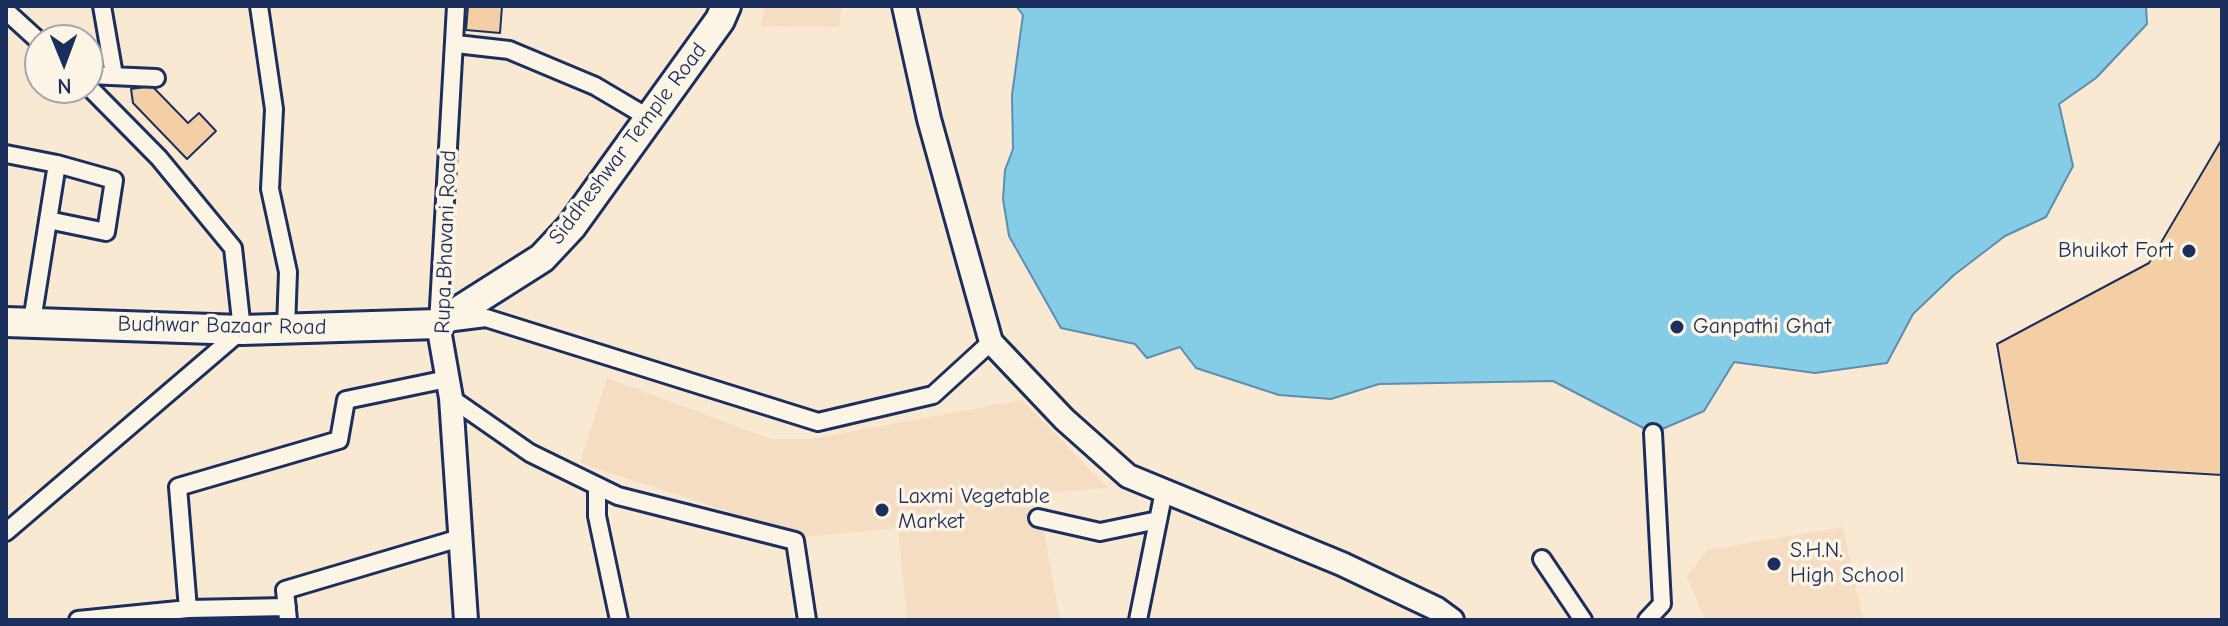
<!DOCTYPE html>
<html>
<head>
<meta charset="utf-8">
<style>
  body { margin:0 }
  #map { position:relative; width:2228px; height:626px; overflow:hidden; background:#fae9d2; font-family:"Comic Neue",sans-serif }
  canvas { display:block }
  .frame { position:absolute; inset:0; border:8px solid #1b2f5e; pointer-events:none }
  .north { position:absolute; left:24px; top:24px; width:80px; height:80px; box-sizing:border-box; background:#fcf5e5; border:2px solid #a2a6af; border-radius:50%; rotate:179deg; font-size:22px; font-weight:700; line-height:32px; text-align:center; color:#1b2f5e }
  .north::after { content:''; display:block; margin:auto; width:28px; height:36px; background:#1b2f5e; clip-path:polygon(50% 0,100% 100%,50% 72%,0 100%) }
</style>
</head>
<body>
<div id="map">
<canvas width="2228" height="626"></canvas>
<div class="frame"></div>
<div class="north">N</div>
</div>
<script>
const g = document.querySelector('canvas').getContext('2d');
g.lineJoin = 'round';
function fill(path, color) { g.fillStyle = color; g.fill(path, 'evenodd'); }
const poly = rows => new Path2D(rows.map(r => 'M' + r).join(''));
function strokePath(path, color, width, dash) { g.strokeStyle = color; g.lineWidth = width; g.lineCap = dash ? 'butt' : 'round'; g.setLineDash(dash || []); g.stroke(path); }
function label(font, color, halo, rows, align = 'center') {
  g.font = font + ' "Comic Neue",sans-serif'; g.lineWidth = 7; g.setLineDash([]); g.textBaseline = 'middle'; g.strokeStyle = halo; g.fillStyle = color; for (const [text, x, y, turn = 0] of rows) {
    g.save(); g.translate(x, y); g.rotate((+turn || 0) * Math.PI / 180); g.textAlign = isNaN(turn) ? turn : align; if (halo) g.strokeText(text, 0, 0); g.fillText(text, 0, 0); g.restore();
  }
}
fill(poly([
  [765,6,842,6,839,27,761,26],
  [607,378,771,439,811,439,1022,400,1108,488,1037,493,1060,620,907,620,898,528,805,537,580,463],
  [1843,527,1863,620,1705,620,1687,577,1707,550]
]), '#f4ddc2');
const water = poly([
  [1016,6,2146,6,2147,24,2096,78,2059,104,2073,166,2046,217,2005,236,1954,275,1913,314,1887,363,1815,373,1734,362,1704,411,1653,433,1553,381,1379,384,1331,399,1279,395,1196,368,1180,347,1147,358,1135,344,1061,328,1009,236,1003,199,1005,170,1013,149,1012,95,1023,15,1016,6]
]);
fill(water, '#85cde6');
strokePath(water, '#5b8eb0', 2);
const building = poly([
  [468,6,502,6,500,33,466,30,468,6],
  [152,86,188,123,199,113,216,131,187,159,133,103,131,89,152,86],
  [2222,139,2222,475,2018,463,1997,344,2149,263,2222,139]
]);
fill(building, '#f4cea4');
strokePath(building, '#1b2f5e', 2);
const street = poly([
  [102,6,114,75],
  [259,6,274,109,270,189,288,272,286,328],
  [456,6,438,324,486,318,818,422,933,395,991,342],
  [6,11,40,42],
  [456,44,509,50,595,86,649,118],
  [88,75,156,78],
  [6,154,57,164],
  [32,321,57,164,114,180,106,232,48,220],
  [451,398,530,453,618,496,795,541,807,620],
  [597,486,597,516,619,620],
  [1038,518,1100,532,1158,520],
  [6,532,242,330,233,248,159,158,88,86],
  [1542,559,1583,620],
  [188,609,287,607],
  [78,620,188,609,178,487,339,440,346,400,447,379],
  [288,620,285,590,460,538],
  [1138,620,1164,491],
  [1647,620,1662,604,1653,433]
]);
const secondary = poly([
  [904,6,929,119,991,342,1064,419,1128,476,1342,564,1437,609,1452,620],
  [438,324,451,398,466,620]
]);
const highway = poly([
  [6,322,242,330,438,324,542,258,571,227,720,20,726,6]
]);
strokePath(street, '#1b2f5e', 22);
strokePath(secondary, '#1b2f5e', 28);
strokePath(highway, '#1b2f5e', 34);
strokePath(street, '#fcf5e5', 16);
strokePath(secondary, '#fcf5e5', 22);
strokePath(highway, '#fcf5e5', 28);
for (const [x, y, r, color] of [
  [2189,251,8,"#1b2f5e"],
  [1677,327,8,"#1b2f5e"],
  [882,510,8,"#1b2f5e"],
  [1774,564,8,"#1b2f5e"]
]) { const dot = new Path2D(); dot.arc(x, y, r, 0, 2 * Math.PI); g.fillStyle = color; g.fill(dot); strokePath(dot, '#fcf5e5', 3); }
label('22px', '#1b2f5e', '#fcf5e5', [
  ["Siddheshwar Temple Road",628,144,-53],
  ["Rupa Bhavani Road",446,242,-88],
  ["Budhwar Bazaar Road",222,326,1]
]);
label('22px', '#1b2f5e', '#fcf5e5', [
  ["Bhuikot Fort",2173,251,"right"],
  ["Ganpathi Ghat",1693,327],
  ["Laxmi Vegetable",898,497],
  ["Market",898,522],
  ["S.H.N.",1790,551],
  ["High School",1790,576]
], 'left');
</script>
</body>
</html>
